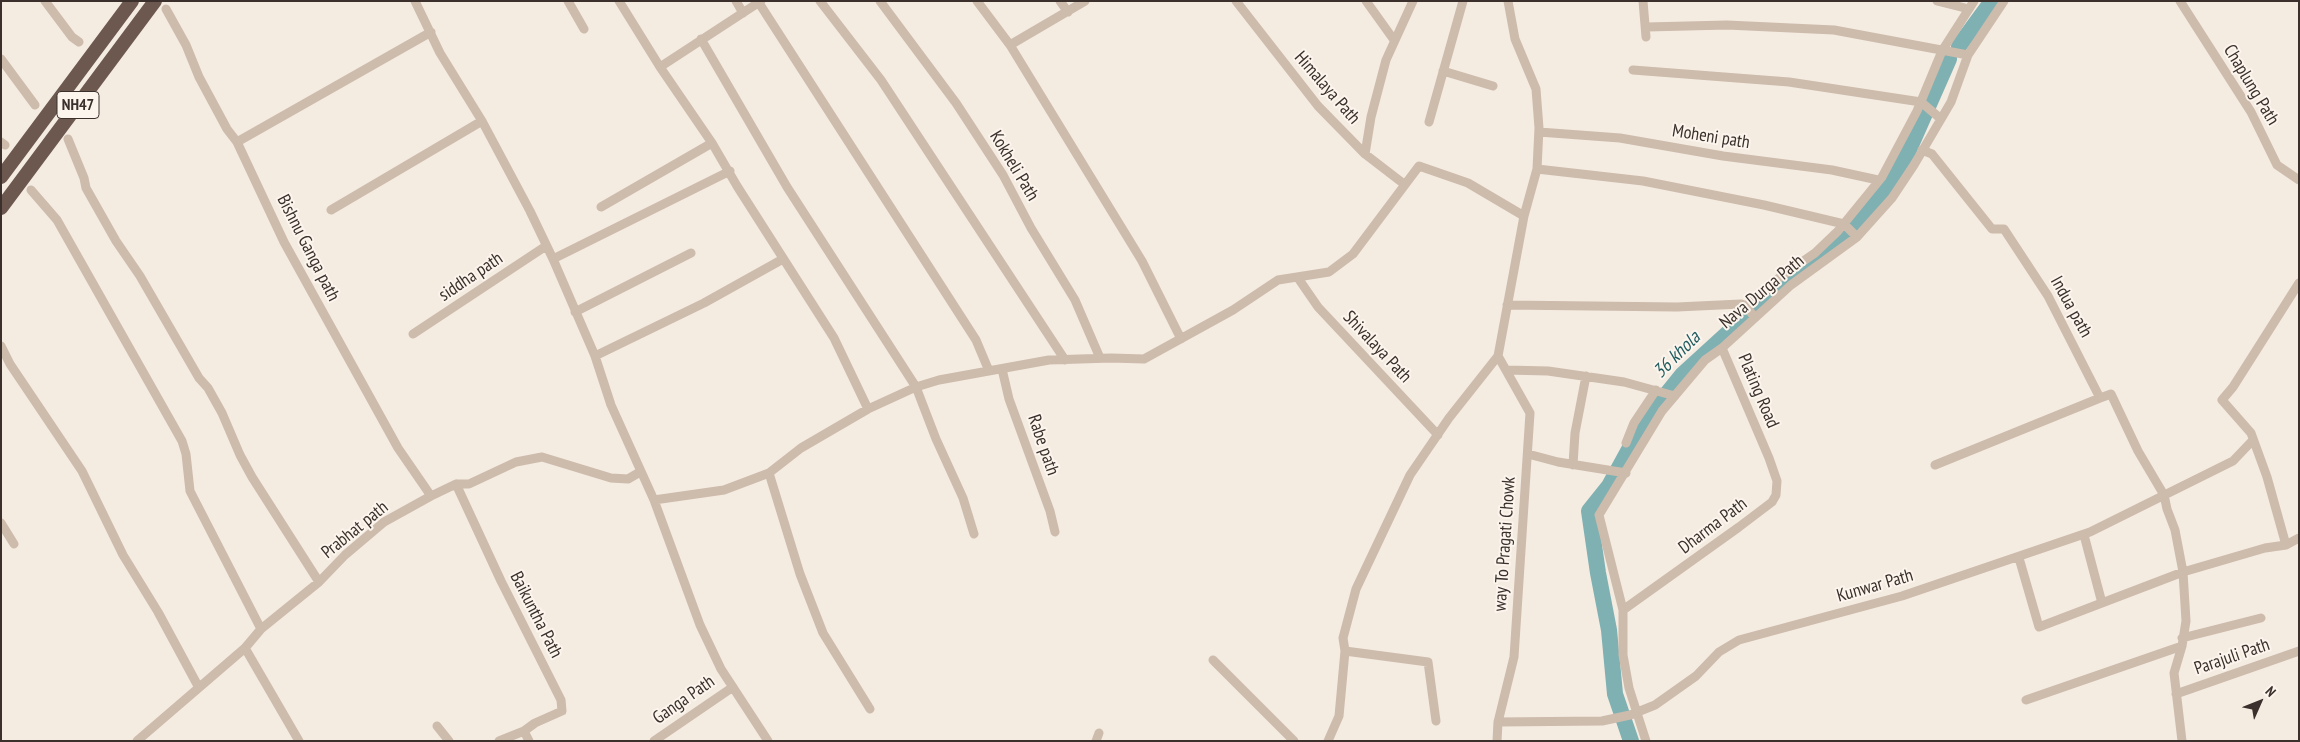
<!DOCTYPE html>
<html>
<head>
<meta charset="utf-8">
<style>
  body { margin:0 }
  #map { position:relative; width:2300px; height:742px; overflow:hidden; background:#f4ebe1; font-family:"PT Sans Narrow",sans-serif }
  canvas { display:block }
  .frame { position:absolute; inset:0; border:2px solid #3b302b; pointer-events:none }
  .north { position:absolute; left:2235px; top:677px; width:50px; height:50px; -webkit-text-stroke:4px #fbf5ee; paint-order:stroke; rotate:46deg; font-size:14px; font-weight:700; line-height:20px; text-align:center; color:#3b302b }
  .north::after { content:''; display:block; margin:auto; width:18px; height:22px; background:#3b302b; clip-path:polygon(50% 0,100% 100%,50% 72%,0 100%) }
</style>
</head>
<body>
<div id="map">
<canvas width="2300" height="742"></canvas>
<div class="frame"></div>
<div class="north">N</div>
</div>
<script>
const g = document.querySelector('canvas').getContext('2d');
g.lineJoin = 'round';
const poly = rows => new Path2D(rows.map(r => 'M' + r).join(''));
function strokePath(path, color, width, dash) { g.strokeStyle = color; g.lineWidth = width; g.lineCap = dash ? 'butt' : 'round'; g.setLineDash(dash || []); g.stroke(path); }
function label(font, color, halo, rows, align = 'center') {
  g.font = font + ' "PT Sans Narrow",sans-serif'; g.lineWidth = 4; g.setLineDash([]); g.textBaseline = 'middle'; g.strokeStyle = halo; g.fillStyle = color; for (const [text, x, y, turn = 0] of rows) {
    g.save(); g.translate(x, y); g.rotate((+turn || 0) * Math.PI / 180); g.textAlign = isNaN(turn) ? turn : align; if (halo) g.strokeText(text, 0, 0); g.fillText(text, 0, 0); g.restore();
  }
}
strokePath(poly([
  [1959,46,1992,1],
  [1631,741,1615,694,1609,630,1598,573,1589,511,1609,486,1644,422,1682,375,1786,280,1841,240,1881,194,1908,152,1949,59]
]), '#7fb0b2', 16);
strokePath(poly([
  [45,1,72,37,79,42],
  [415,1,440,53,482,121,530,211,553,259,595,356,611,405,654,500,700,625,721,669,768,741],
  [568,1,584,29],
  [619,1,660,67,712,143,737,186,834,338,868,409],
  [736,1,743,13],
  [820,1,881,80,1065,360],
  [880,1,956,103,1003,175,1031,228,1075,300,1100,358],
  [977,1,1010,45,1142,261,1181,339],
  [1060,1,1068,12],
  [1236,1,1318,106,1365,154,1404,184],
  [1366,1,1394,40],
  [1643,1,1646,37],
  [1937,1,1969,9],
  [2180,1,2251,112,2277,165,2299,180],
  [759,3,976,340,989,371],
  [166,9,186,45,199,77,227,129,237,142,284,242,398,448,431,496],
  [1647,27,1727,25,1834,30,1968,55],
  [701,39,787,187,916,387,936,439,963,498,974,534],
  [1010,45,1085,1],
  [1,59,35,105],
  [660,67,761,1],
  [1633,70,1789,82,1921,102,1941,119],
  [1443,71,1493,86],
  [1429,122,1463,1],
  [1539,132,1620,138,1723,156,1832,170,1878,180],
  [68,139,84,178,86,188,116,241,140,276,199,378,208,388,222,413,240,455,252,477,319,582],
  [1,142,5,145],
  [237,142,431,32],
  [1922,150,1932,154,1992,229,2004,229,2048,296,2100,398,2111,394,2138,451,2164,495,2167,509,2175,530,2183,572,2186,621,2182,646,2174,673,2182,741],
  [1365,154,1371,117,1386,60,1413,1],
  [1537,169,1643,181,1764,205,1844,224,1857,237],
  [31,190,57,220,182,441,186,454,190,491,261,629],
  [601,207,712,143],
  [331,210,482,121],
  [553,259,730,171],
  [1298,278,1318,307,1438,435],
  [1507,305,1677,307,1741,304,1746,306,1755,318],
  [1746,306,1779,278,1815,253,1838,231,1882,177,1917,111,1942,51,1974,1],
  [575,312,691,253],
  [413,334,546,246],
  [1,346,10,364,82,471,123,555,158,612,198,686],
  [595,356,704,303,783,259],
  [1002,369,1009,399,1050,511,1055,532],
  [1506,370,1548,371,1624,382,1675,396],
  [1626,443,1634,423,1656,390],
  [1528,454,1558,462,1626,473],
  [1573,465,1575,433,1586,376],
  [1935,465,2100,398],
  [769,473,800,574,823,633,870,709],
  [456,484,501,581,561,700,562,711,535,723,524,731,529,741],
  [654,500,724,490,769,473,801,448,868,409,916,387,939,380,1049,360,1111,358,1144,359,1233,310,1278,280,1329,272,1353,254,1419,166,1468,183,1524,216],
  [1,523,14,544],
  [2084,535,2102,603],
  [2286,545,2267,477,2251,433,2222,400,2233,387,2299,283],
  [2019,558,2039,627,2183,572,2265,548,2286,545,2299,538],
  [1623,610,1739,527,1772,502,1776,495,1777,481,1769,458,1722,348],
  [2182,638,2261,618],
  [245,648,299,741],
  [1345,651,1428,662,1436,721],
  [1213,660,1294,741],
  [2176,694,2299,651],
  [2026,700,2182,646],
  [1498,722,1602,721,1630,715,1655,705,1696,676,1719,652,1739,640,1902,596,2090,532,2233,461,2253,440],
  [437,726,449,741],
  [137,741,245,648,261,629,319,582,345,555,384,522,431,496,456,484,469,484,516,462,542,457,611,478,628,479,640,472],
  [499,741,524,731],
  [654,741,733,687],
  [1096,741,1099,733],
  [1328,741,1339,716,1345,651,1343,638,1356,589,1410,475,1449,418,1498,356,1524,216,1537,169,1539,128,1536,89,1515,39,1508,1],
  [1497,741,1498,722,1514,657,1530,413,1498,356],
  [1646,741,1629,688,1623,655,1623,610,1599,515,1662,411,1705,360,1722,348,1791,285,1857,237,1892,198,1914,165,1951,102,1968,55,2004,1]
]), '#cdbbac', 9);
strokePath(poly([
  [1,177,132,1],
  [1,208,155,1]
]), '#6c584f', 14);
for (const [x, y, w] of [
  [78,105,42]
]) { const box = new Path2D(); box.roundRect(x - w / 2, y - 13.5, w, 27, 4); g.fillStyle = '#fbf5ee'; g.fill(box); strokePath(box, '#3b302b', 1); }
label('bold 16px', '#3b302b', null, [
  ["NH47",78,105]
]);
label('18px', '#3b302b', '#fbf5ee', [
  ["Chaplung Path",2251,85,59],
  ["Himalaya Path",1327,88,49],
  ["Moheni path",1711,137,9],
  ["Kokheli Path",1014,166,59],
  ["Bishnu Ganga path",308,248,63],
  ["siddha path",471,277,-34],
  ["Nava Durga Path",1762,292,-40],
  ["Indua path",2071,307,61],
  ["Shivalaya Path",1377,347,47],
  ["Plating Road",1758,391,67],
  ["Rabe path",1043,445,71],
  ["Dharma Path",1713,526,-37],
  ["Prabhat path",355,530,-39],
  ["way To Pragati Chowk",1505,544,-86],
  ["Kunwar Path",1875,586,-16],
  ["Baikuntha Path",536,615,63],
  ["Parajuli Path",2232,657,-19],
  ["Ganga Path",684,700,-35]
]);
label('italic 19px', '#1f5a5e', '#fbf5ee', [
  ["36 khola",1677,355,-45]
]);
</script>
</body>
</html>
